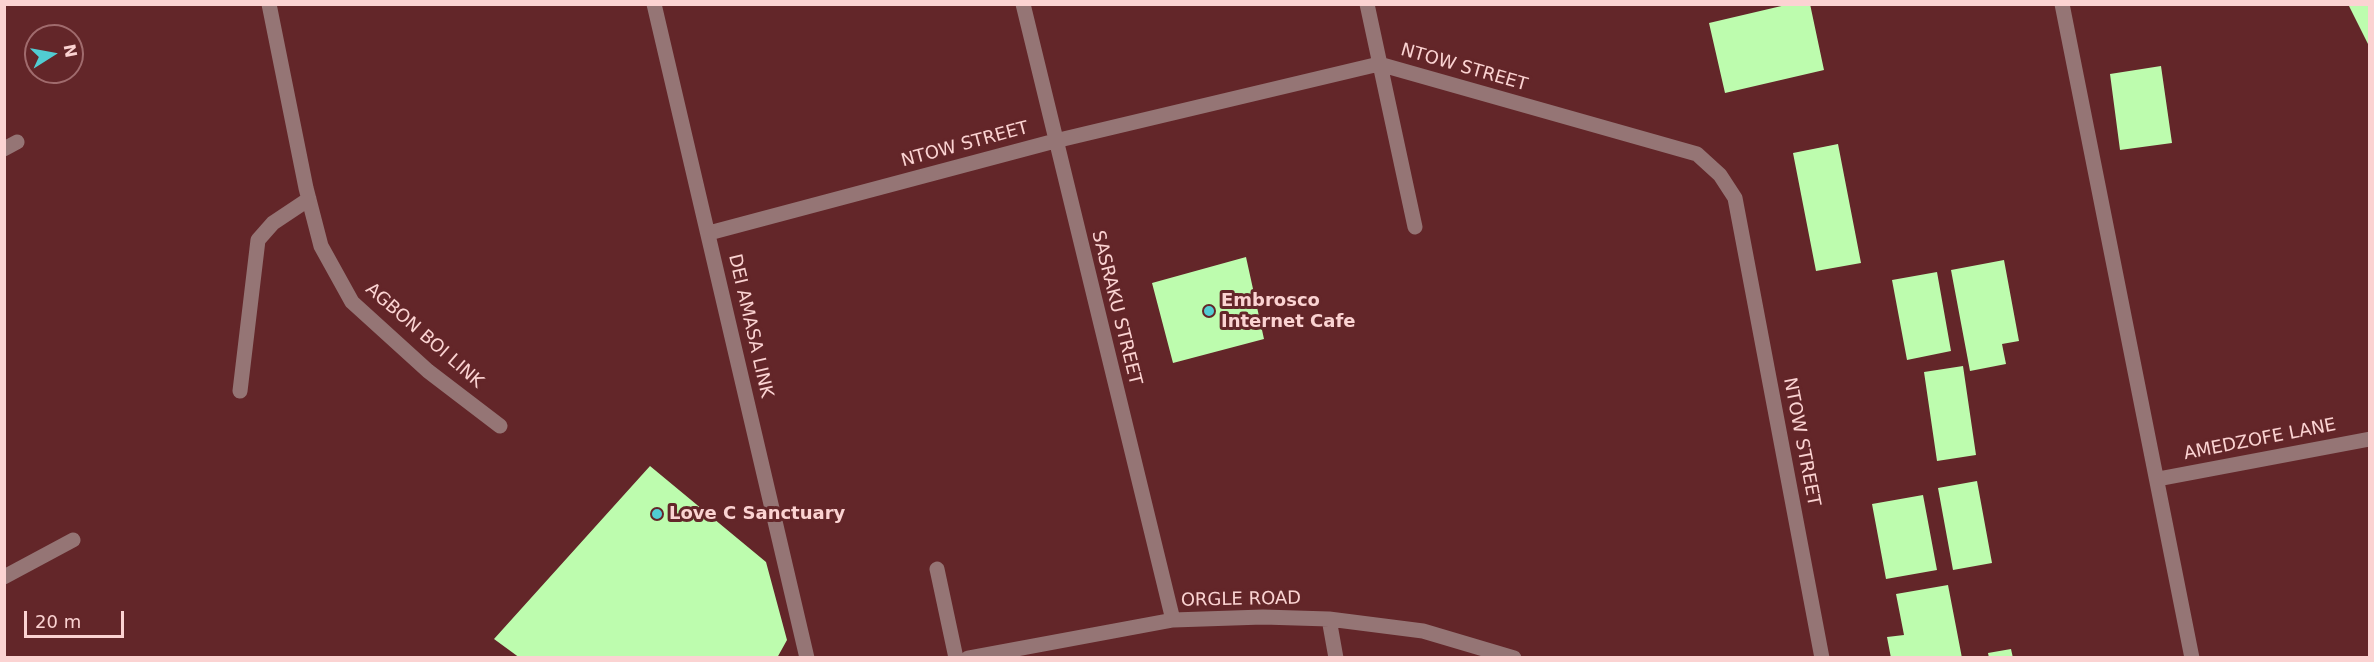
<!DOCTYPE html>
<html>
<head>
<meta charset="utf-8">
<style>
  body { margin:0 }
  #map { position:relative; width:2374px; height:662px; overflow:hidden; background:#632629; font-family:"DejaVu Sans",sans-serif }
  canvas { display:block }
  .frame { position:absolute; inset:0; border:6px solid #fbd3d2; pointer-events:none }
  .north { position:absolute; left:24px; top:24px; width:60px; height:60px; box-sizing:border-box; background:#632629; border:2px solid #a06b6d; border-radius:50%; rotate:79deg; font-size:16px; font-weight:700; line-height:24px; text-align:center; color:#fbd3d2 }
  .north::after { content:''; display:block; margin:auto; width:21px; height:27px; background:#51ccd2; clip-path:polygon(50% 0,100% 100%,50% 72%,0 100%) }
  .scale { position:absolute; left:24px; top:611px; width:100px; height:27px; box-sizing:border-box; border:3px solid #fbd3d2; border-top:0; padding-left:8px; font-size:18px; line-height:21px; white-space:nowrap; color:#fbd3d2; -webkit-text-stroke:4px #632629; paint-order:stroke }
</style>
</head>
<body>
<div id="map">
<canvas width="2374" height="662"></canvas>
<div class="frame"></div>
<div class="north">N</div>
<div class="scale">20 m</div>
</div>
<script>
const g = document.querySelector('canvas').getContext('2d');
g.lineJoin = 'round';
function fill(path, color) { g.fillStyle = color; g.fill(path, 'evenodd'); }
const poly = rows => new Path2D(rows.map(r => 'M' + r).join(''));
function strokePath(path, color, width, dash) { g.strokeStyle = color; g.lineWidth = width; g.lineCap = dash ? 'butt' : 'round'; g.setLineDash(dash || []); g.stroke(path); }
function label(font, color, halo, rows, align = 'center') {
  g.font = font + ' "DejaVu Sans",sans-serif'; g.lineWidth = 6; g.setLineDash([]); g.textBaseline = 'middle'; g.strokeStyle = halo; g.fillStyle = color; for (const [text, x, y, turn = 0] of rows) {
    g.save(); g.translate(x, y); g.rotate((+turn || 0) * Math.PI / 180); g.textAlign = isNaN(turn) ? turn : align; if (halo) g.strokeText(text, 0, 0); g.fillText(text, 0, 0); g.restore();
  }
}
fill(poly([
  [1790,4,1810,4,1824,70,1725,93,1709,23],
  [2348,4,2370,4,2370,48],
  [2161,66,2172,143,2120,150,2110,74],
  [1838,144,1861,263,1816,271,1793,153],
  [1246,257,1264,339,1173,363,1152,283],
  [2004,260,2019,341,2002,344,2006,364,1970,371,1951,270],
  [1937,272,1951,351,1907,360,1892,280],
  [1963,366,1976,455,1937,461,1924,372],
  [650,466,766,562,787,640,777,658,520,658,494,639],
  [1977,481,1992,563,1953,570,1938,488],
  [1923,495,1937,570,1886,579,1872,504],
  [1948,585,1962,658,1891,658,1887,637,1904,635,1896,594],
  [2011,649,2013,658,1989,658,1988,653]
]), '#bdfcae');
strokePath(poly([
  [269,4,306,188,321,246,352,302,428,371,500,426],
  [654,4,807,658],
  [1023,4,1173,620],
  [1367,4,1415,227],
  [2062,4,2192,658],
  [4,149,17,142],
  [709,233,1055,141,1379,64,1697,154,1720,175,1735,198,1822,658],
  [240,391,258,240,273,223,309,199],
  [2158,479,2370,439],
  [937,569,956,658],
  [4,577,73,540],
  [1329,619,1336,658],
  [968,658,1173,620,1263,617,1329,619,1423,631,1514,658]
]), '#957575', 15);
for (const [x, y, r, color] of [
  [1209,311,6,"#51ccd2"],
  [657,514,6,"#51ccd2"]
]) { const dot = new Path2D(); dot.arc(x, y, r, 0, 2 * Math.PI); g.fillStyle = color; g.fill(dot); strokePath(dot, '#632629', 2); }
label('18px', '#fbd3d2', '#632629', [
  ["NTOW STREET",1464,68,16],
  ["NTOW STREET",965,145,-15],
  ["SASRAKU STREET",1116,308,76],
  ["DEI AMASA LINK",750,326,77],
  ["AGBON BOI LINK",424,336,41],
  ["AMEDZOFE LANE",2260,440,-11],
  ["NTOW STREET",1801,442,79],
  ["ORGLE ROAD",1241,600,-1]
]);
label('bold 18px', '#fbd3d2', '#632629', [
  ["Embrosco",1221,301],
  ["Internet Cafe",1221,322],
  ["Love C Sanctuary",669,514]
], 'left');
</script>
</body>
</html>
